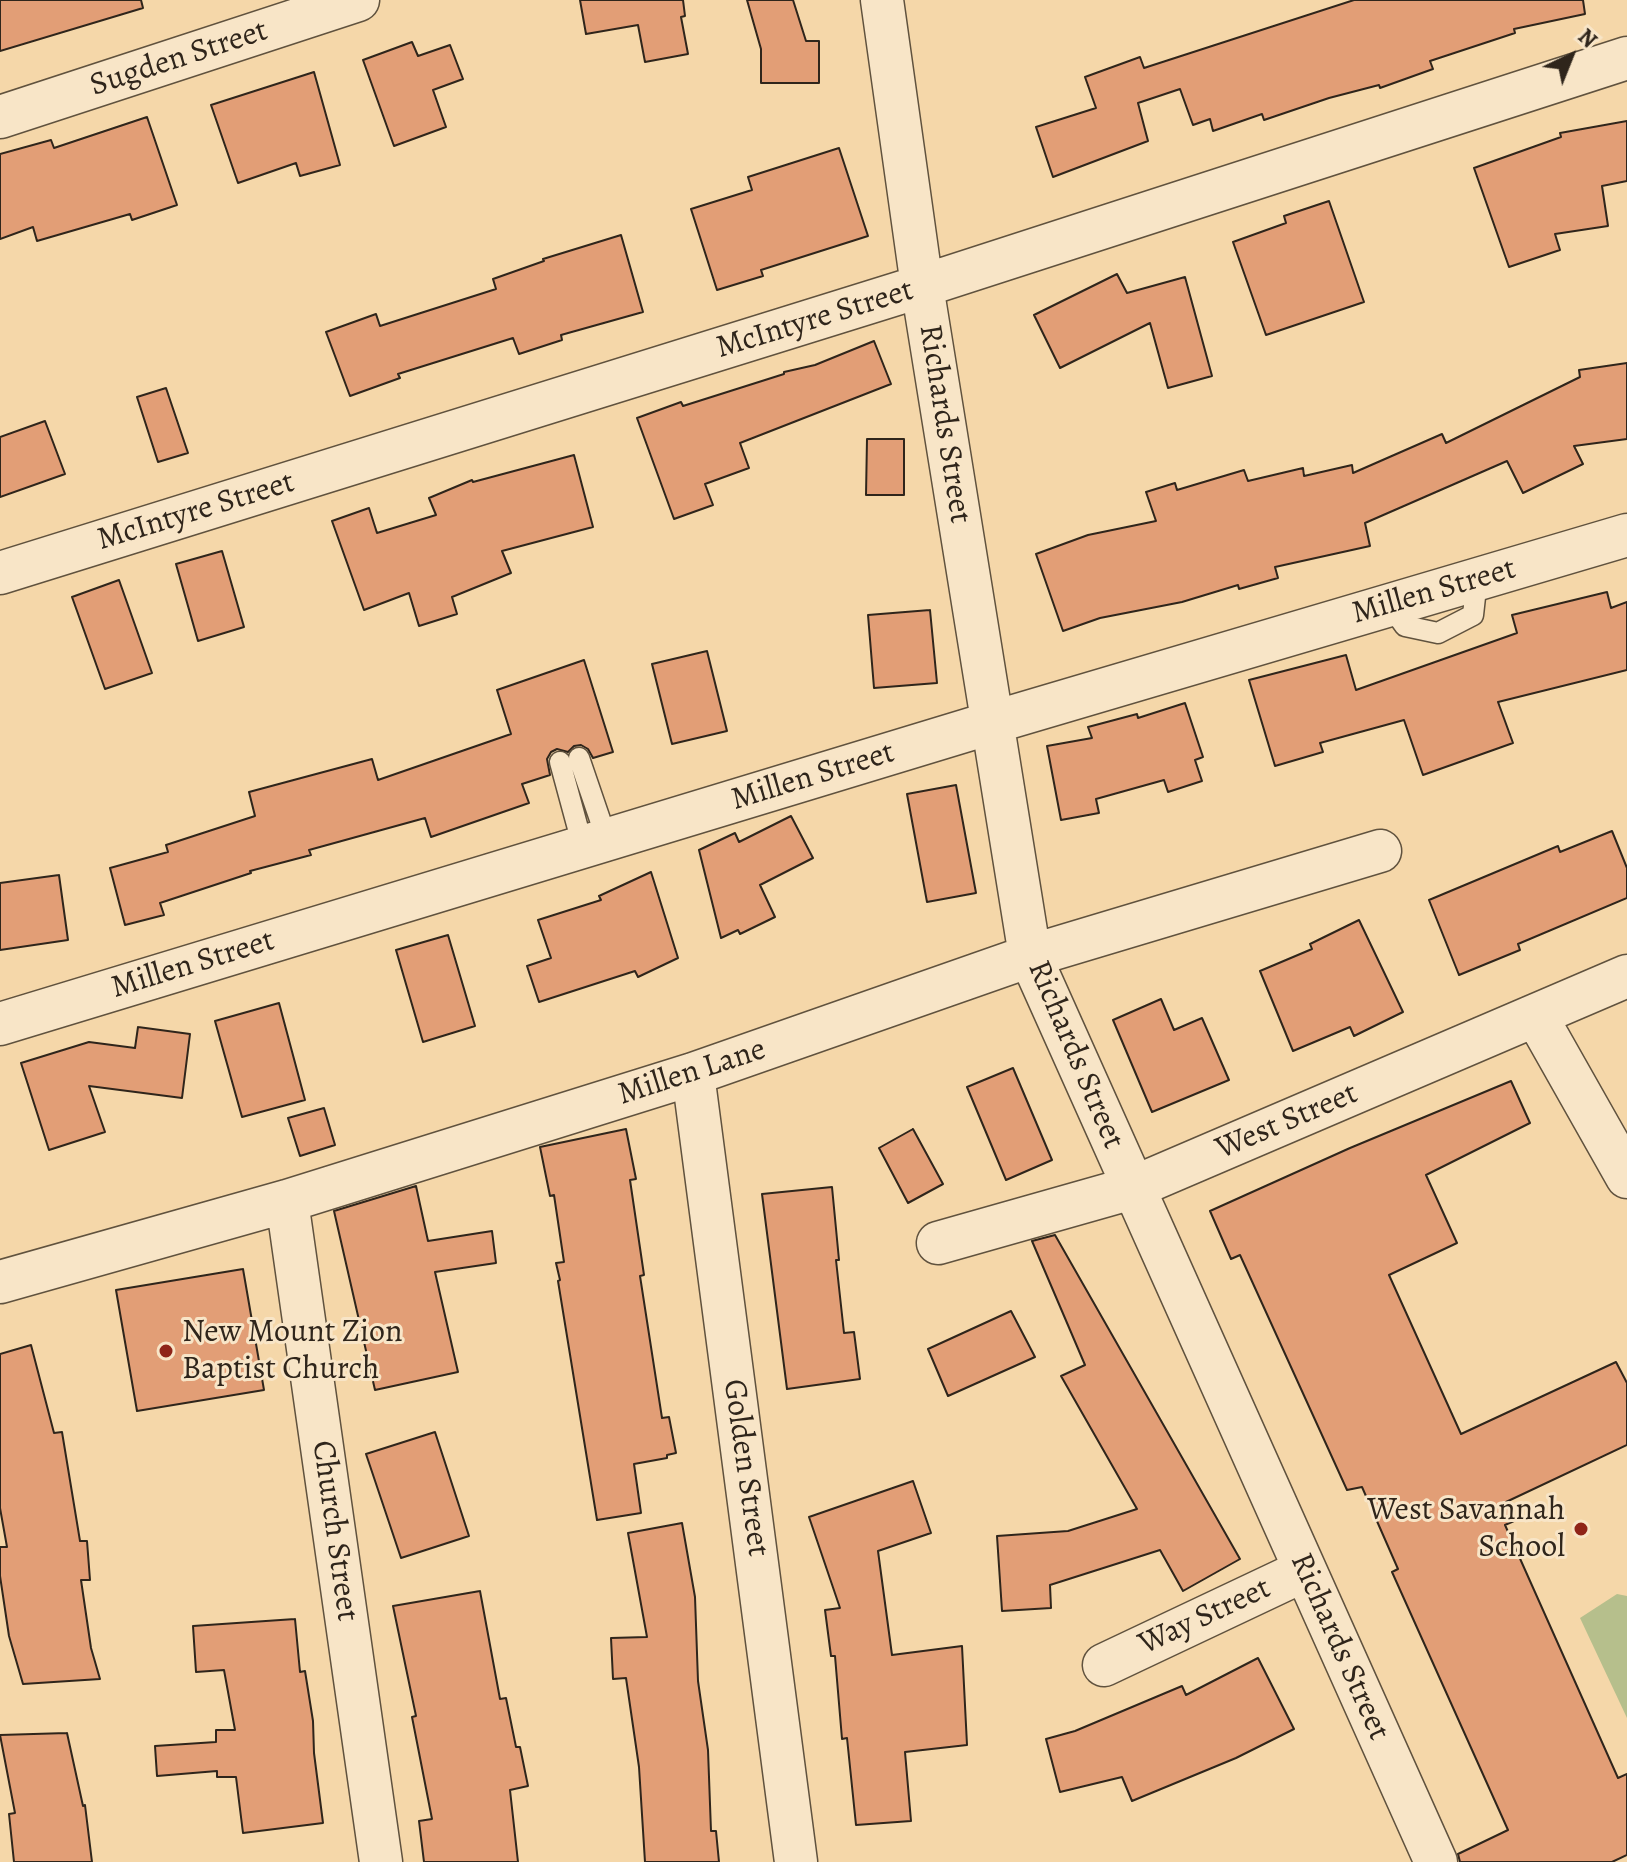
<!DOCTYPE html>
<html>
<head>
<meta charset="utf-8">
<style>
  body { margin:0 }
  #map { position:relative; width:1627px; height:1862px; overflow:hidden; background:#f5d7a9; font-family:Alegreya,serif }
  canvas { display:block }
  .north { position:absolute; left:1531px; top:16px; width:80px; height:80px; -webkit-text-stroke:6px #f8e5c7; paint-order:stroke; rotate:43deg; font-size:22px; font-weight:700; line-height:32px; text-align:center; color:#2f251b }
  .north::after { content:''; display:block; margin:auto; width:28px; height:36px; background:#2f251b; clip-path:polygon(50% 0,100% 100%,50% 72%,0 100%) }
</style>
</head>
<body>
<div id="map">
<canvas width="1627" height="1862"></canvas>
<div class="north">N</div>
</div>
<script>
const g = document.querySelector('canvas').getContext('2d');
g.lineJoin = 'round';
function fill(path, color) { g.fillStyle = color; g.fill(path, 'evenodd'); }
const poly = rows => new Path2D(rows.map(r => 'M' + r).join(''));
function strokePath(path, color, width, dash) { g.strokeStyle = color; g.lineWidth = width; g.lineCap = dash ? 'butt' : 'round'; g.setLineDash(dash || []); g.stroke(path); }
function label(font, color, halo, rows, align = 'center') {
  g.font = font + ' Alegreya,serif'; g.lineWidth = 6; g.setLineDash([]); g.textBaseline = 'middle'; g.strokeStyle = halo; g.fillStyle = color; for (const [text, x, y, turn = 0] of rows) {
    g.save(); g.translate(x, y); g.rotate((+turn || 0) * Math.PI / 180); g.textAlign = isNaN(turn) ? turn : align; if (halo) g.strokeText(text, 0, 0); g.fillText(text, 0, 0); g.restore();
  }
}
fill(poly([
  [1617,1594,1627,1596,1627,1718,1580,1618]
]), '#b6bf8c');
const building = poly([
  [0,0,141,0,143,8,0,51,0,0],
  [580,0,683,0,685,16,681,17,688,54,645,62,638,25,586,34,580,0],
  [747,0,793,0,806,41,819,41,819,83,761,83,761,49,747,0],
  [1354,0,1583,0,1585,14,1514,29,1515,33,1430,61,1433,69,1380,88,1379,85,1329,98,1264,120,1262,114,1213,131,1210,119,1193,125,1180,89,1138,103,1148,141,1053,177,1036,127,1096,108,1085,77,1140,57,1144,68,1354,0],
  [412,42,418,56,450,45,463,79,433,90,446,127,394,146,363,60,412,42],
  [314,72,340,165,300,176,296,163,238,183,211,105,314,72],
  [147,117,177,205,132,220,130,214,37,241,33,227,0,239,0,154,51,140,54,148,147,117],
  [1627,121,1627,181,1602,186,1608,226,1555,234,1560,250,1509,267,1474,168,1561,137,1560,133,1627,121],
  [839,148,868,236,761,270,763,276,717,290,691,209,752,190,748,177,839,148],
  [1329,201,1364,302,1266,335,1233,242,1286,223,1284,216,1329,201],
  [621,235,643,312,561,335,562,340,519,354,513,338,398,374,400,378,350,396,326,332,376,314,380,326,496,289,493,279,544,261,543,259,621,235],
  [1117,274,1127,293,1185,277,1212,376,1168,388,1150,323,1060,368,1034,315,1117,274],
  [874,341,891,384,740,443,749,468,705,484,713,505,674,519,637,418,681,402,683,406,784,374,784,372,815,365,874,341],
  [1627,363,1627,439,1574,446,1583,464,1523,493,1507,461,1365,523,1370,546,1275,567,1278,578,1239,589,1238,585,1182,602,1100,618,1063,631,1036,554,1088,535,1156,521,1146,492,1175,483,1177,490,1244,470,1248,481,1303,468,1304,476,1352,465,1353,473,1442,434,1446,443,1580,377,1579,370,1627,363],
  [166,388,188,453,158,462,137,397,166,388],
  [45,421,65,474,0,497,0,437,45,421],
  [867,439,904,439,904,495,866,495,867,439],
  [574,455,593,527,502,551,511,573,452,597,457,614,419,626,409,593,364,610,332,521,369,508,377,533,436,515,429,498,472,480,473,482,574,455],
  [222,551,244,627,198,641,176,564,222,551],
  [119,580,152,673,105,689,72,597,119,580],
  [1607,592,1611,608,1627,602,1627,670,1498,702,1513,743,1423,775,1404,720,1320,743,1323,752,1275,766,1249,680,1346,655,1356,690,1517,633,1512,615,1607,592],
  [930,610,937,683,874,688,868,615,930,610],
  [707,651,727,731,672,744,652,664,707,651],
  [584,660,613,752,593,758,588,749,581,745,574,746,568,752,557,749,551,752,547,759,550,775,522,784,529,803,431,837,425,818,309,850,311,855,250,871,251,873,160,903,164,915,125,925,110,868,168,852,166,845,255,816,249,792,372,759,378,780,511,734,497,690,584,660],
  [1185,703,1203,757,1195,760,1202,781,1168,792,1164,780,1096,799,1099,813,1061,820,1047,746,1092,738,1088,727,1137,714,1138,718,1185,703],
  [956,785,976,893,927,902,907,794,956,785],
  [791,816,813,858,760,885,775,917,740,934,738,930,721,938,699,850,735,833,739,842,791,816],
  [1612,831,1627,868,1627,898,1518,944,1520,950,1459,975,1429,900,1558,846,1560,852,1612,831],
  [651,872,678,958,638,977,635,971,539,1002,527,966,551,958,538,920,601,900,599,896,651,872],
  [59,875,68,940,0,950,0,883,59,875],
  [1359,920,1403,1012,1354,1036,1350,1027,1293,1051,1260,971,1312,949,1310,944,1359,920],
  [448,935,475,1026,423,1042,396,950,448,935],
  [1161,999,1174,1030,1202,1018,1229,1080,1152,1112,1113,1020,1161,999],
  [279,1003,305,1100,242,1117,215,1021,279,1003],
  [138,1027,190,1034,182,1098,89,1086,105,1132,49,1150,21,1063,89,1042,135,1048,138,1027],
  [1013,1068,1052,1160,1006,1180,967,1087,1013,1068],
  [1511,1081,1530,1123,1426,1175,1457,1243,1389,1275,1461,1434,1616,1362,1627,1383,1627,1445,1506,1502,1514,1521,1505,1525,1618,1778,1627,1774,1627,1855,1612,1862,1460,1862,1458,1854,1508,1830,1392,1572,1398,1569,1362,1487,1347,1490,1240,1255,1231,1259,1210,1211,1350,1148,1511,1081],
  [324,1108,335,1145,300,1156,288,1118,324,1108],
  [626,1129,636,1179,630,1180,644,1275,640,1276,662,1418,669,1417,676,1453,667,1455,667,1458,634,1464,641,1513,597,1520,558,1281,560,1280,556,1263,564,1262,554,1195,550,1196,540,1147,626,1129],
  [913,1129,943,1184,908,1203,879,1148,913,1129],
  [416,1186,428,1241,492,1231,496,1263,435,1272,458,1372,375,1390,334,1211,416,1186],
  [832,1187,839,1260,836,1260,844,1333,854,1332,860,1379,787,1389,762,1194,832,1187],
  [1055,1235,1240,1559,1183,1591,1160,1550,1050,1585,1051,1608,1002,1611,997,1536,1068,1531,1137,1509,1061,1376,1085,1365,1032,1241,1055,1235],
  [243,1269,264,1390,137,1411,116,1290,243,1269],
  [1011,1311,1035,1357,948,1396,928,1349,1011,1311],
  [31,1345,54,1433,62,1432,80,1541,87,1541,90,1580,81,1580,91,1648,100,1679,23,1684,9,1636,0,1576,0,1547,7,1547,0,1508,0,1354,31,1345],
  [435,1432,469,1536,401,1558,366,1454,435,1432],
  [913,1481,931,1533,878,1551,892,1655,962,1646,967,1745,905,1752,911,1821,856,1825,847,1738,842,1739,835,1656,831,1656,825,1610,840,1608,809,1517,913,1481],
  [682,1523,695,1597,698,1681,708,1750,711,1831,716,1831,719,1862,645,1862,639,1767,626,1678,613,1679,611,1638,647,1637,628,1533,682,1523],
  [480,1591,500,1699,506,1698,516,1747,520,1747,528,1786,510,1790,518,1862,424,1862,419,1821,432,1819,412,1717,416,1716,393,1606,480,1591],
  [295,1619,300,1672,305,1671,313,1721,314,1753,323,1823,243,1833,236,1777,217,1777,217,1771,157,1776,155,1746,216,1742,216,1730,235,1730,224,1670,196,1672,193,1626,295,1619],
  [1258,1658,1294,1729,1236,1758,1132,1801,1122,1777,1060,1792,1046,1739,1075,1731,1182,1686,1186,1695,1258,1658],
  [67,1733,83,1806,85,1805,92,1862,14,1862,9,1814,15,1813,0,1735,67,1733]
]);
fill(building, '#e29e76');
strokePath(building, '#2f251b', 2);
const service = poly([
  [1390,605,1405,626,1438,633,1473,615,1477,579],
  [579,758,607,840],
  [560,762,583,847]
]);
const minor = poly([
  [882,0,922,286,1030,956,1436,1862],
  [0,117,358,0],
  [0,573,922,286,1627,58],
  [1536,1016,1627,1177],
  [0,1024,994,722,1627,535],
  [693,1074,796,1862],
  [287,1201,381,1862],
  [938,1243,1132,1188,1627,976],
  [0,1282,287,1201,693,1074,1030,956,1380,851],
  [1104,1665,1305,1570]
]);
strokePath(service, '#60523e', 23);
strokePath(minor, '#60523e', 45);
strokePath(service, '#f8e5c7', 20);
strokePath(minor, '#f8e5c7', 42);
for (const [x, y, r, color] of [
  [166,1351,8,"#8f2418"],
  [1581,1529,8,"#8f2418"]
]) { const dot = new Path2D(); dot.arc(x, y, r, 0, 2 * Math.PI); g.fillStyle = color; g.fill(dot); strokePath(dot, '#f8e5c7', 3); }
label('32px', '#2f251b', '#f8e5c7', [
  ["Sugden Street",179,59,-18],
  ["McIntyre Street",815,320,-17],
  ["Richards Street",944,424,81],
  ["McIntyre Street",196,512,-17],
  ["Millen Street",1434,592,-16],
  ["Millen Street",813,777,-17],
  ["Millen Street",193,965,-17],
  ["Richards Street",1075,1055,67],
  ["Millen Lane",692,1073,-18],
  ["West Street",1287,1122,-23],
  ["Golden Street",745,1468,82],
  ["Church Street",334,1531,82],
  ["Way Street",1205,1617,-25],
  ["Richards Street",1339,1647,66]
]);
label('32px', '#2f251b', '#f8e5c7', [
  ["New Mount Zion",182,1333],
  ["Baptist Church",182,1370],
  ["West Savannah",1565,1511,"right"],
  ["School",1565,1548,"right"]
], 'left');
</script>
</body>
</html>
